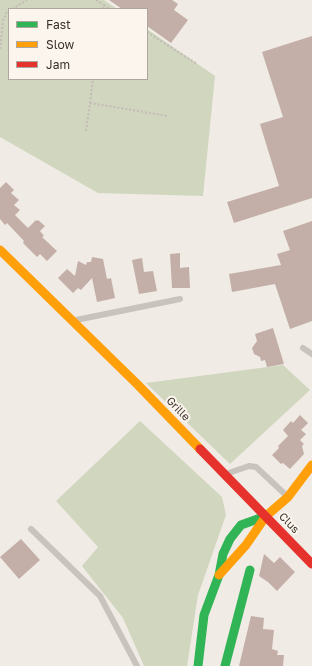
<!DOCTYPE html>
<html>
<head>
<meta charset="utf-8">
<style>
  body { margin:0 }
  #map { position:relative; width:312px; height:666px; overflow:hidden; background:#f0ebe5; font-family:"Golos Text",sans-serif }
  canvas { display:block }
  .legend { position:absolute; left:8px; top:8px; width:140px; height:72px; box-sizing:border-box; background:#fbf5ee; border:1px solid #aea6a0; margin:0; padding:5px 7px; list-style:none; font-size:12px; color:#3b302b }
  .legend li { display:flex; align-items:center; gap:8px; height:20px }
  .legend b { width:20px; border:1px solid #aea6a0 }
</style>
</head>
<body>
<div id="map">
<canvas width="312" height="666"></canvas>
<ul class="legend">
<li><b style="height:5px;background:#30b455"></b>Fast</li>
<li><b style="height:5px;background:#ff9f0a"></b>Slow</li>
<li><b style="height:5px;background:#e5322d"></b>Jam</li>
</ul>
</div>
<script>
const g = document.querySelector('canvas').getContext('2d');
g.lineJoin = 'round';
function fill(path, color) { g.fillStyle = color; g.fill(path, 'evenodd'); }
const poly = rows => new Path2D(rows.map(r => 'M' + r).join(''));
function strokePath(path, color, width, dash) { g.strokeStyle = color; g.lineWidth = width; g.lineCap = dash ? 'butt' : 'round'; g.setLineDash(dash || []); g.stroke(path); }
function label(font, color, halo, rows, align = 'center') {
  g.font = font + ' "Golos Text",sans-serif'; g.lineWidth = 4; g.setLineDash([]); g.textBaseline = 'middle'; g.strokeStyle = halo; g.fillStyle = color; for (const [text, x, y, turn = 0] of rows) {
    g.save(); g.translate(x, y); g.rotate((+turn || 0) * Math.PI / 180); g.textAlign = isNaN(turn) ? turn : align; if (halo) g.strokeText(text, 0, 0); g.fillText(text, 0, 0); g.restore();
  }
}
fill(poly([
  [0,0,104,0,117,9,9,9,9,79,147,79,147,29,215,76,203,196,98,193,0,137],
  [283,365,310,390,230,464,146,383],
  [140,421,222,497,226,515,198,595,187,666,144,666,123,618,82,566,98,547,56,501]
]), '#d1d6bf');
fill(poly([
  [109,0,172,0,178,4,174,10,188,20,171,43,147,26,147,9,122,9],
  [312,36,312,198,234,223,227,202,279,186,260,124,283,117,262,52],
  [6,182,14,190,11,193,19,200,14,205,20,210,15,215,28,228,36,220,37,221,38,220,45,226,40,231,44,236,42,237,57,251,47,261,40,254,37,257,23,243,24,241,7,223,5,225,0,219,0,188],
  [312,221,312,321,290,329,275,284,232,292,229,274,281,265,277,254,290,250,283,231],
  [180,253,180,268,189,267,190,288,172,288,170,254],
  [92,257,103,259,107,279,111,278,115,298,97,302,92,278,81,290,78,288,73,293,58,278,67,269,75,276,78,261,86,265,87,262,91,262],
  [142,258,144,272,153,271,157,291,139,294,132,260],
  [273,328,284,364,267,367,265,360,261,361,260,357,254,354,252,348,257,341,255,334],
  [300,415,308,423,301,430,306,434,300,440,304,444,302,446,304,454,290,469,283,463,281,464,272,455,279,448,278,446,288,436,283,430,291,421,293,423],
  [21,539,40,560,19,579,0,557],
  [264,554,274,563,280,557,295,572,277,591,268,582,259,576],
  [251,616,264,618,263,629,274,630,272,649,278,651,277,655,284,655,283,666,239,666]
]), '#c3afa7');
strokePath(poly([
  [96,0,104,5],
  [12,9,27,0],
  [103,9,104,5,110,9],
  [147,32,197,64],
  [0,49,3,21,6,13,9,11],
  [90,103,93,79],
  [86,131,90,103,168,116]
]), '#c2bbb6', 2, [2, 2]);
strokePath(poly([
  [76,320,180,299],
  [303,348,312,354],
  [226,474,249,466,256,467,287,496],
  [31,529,100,596,137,666]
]), '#c9c3be', 6);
strokePath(poly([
  [198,666,204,615,219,575,223,554,230,539,241,525,266,516],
  [225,666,250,570]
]), '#30b455', 9);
strokePath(poly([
  [0,250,137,384,200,449],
  [219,575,246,545,266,516,288,497,312,465]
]), '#ff9f0a', 9);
strokePath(poly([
  [200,449,312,564]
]), '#e5322d', 9);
label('11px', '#3b302b', '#fbf5ee', [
  ["Grille",178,409,46],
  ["Clus",289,523,46]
]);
</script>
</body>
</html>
